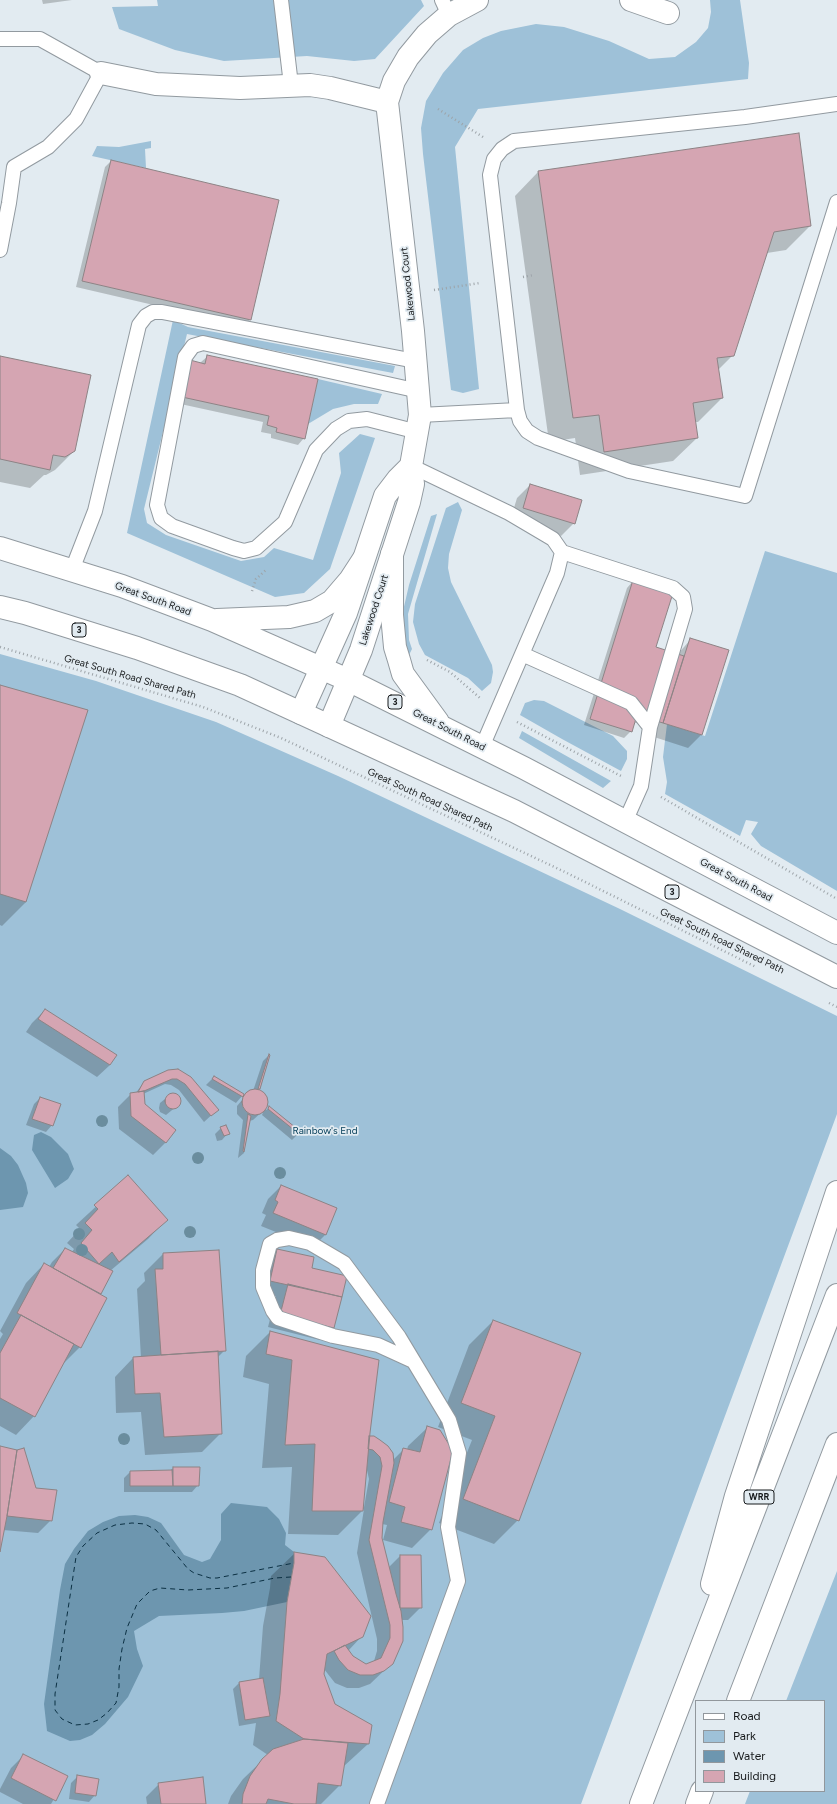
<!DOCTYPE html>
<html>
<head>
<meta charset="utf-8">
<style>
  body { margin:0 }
  #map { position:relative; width:837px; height:1804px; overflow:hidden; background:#e2ebf1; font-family:Figtree,sans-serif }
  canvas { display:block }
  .legend { position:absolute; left:695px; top:1700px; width:130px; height:92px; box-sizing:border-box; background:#e2ebf1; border:1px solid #91979c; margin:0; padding:5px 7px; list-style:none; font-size:12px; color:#171a1c }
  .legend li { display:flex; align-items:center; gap:8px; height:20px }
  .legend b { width:20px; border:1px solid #91979c }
</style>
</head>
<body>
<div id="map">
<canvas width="837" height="1804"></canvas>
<ul class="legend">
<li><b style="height:5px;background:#fff"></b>Road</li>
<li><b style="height:11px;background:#9ec1d8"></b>Park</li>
<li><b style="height:11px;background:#6d96af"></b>Water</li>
<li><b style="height:11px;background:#d5a5b2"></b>Building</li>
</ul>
</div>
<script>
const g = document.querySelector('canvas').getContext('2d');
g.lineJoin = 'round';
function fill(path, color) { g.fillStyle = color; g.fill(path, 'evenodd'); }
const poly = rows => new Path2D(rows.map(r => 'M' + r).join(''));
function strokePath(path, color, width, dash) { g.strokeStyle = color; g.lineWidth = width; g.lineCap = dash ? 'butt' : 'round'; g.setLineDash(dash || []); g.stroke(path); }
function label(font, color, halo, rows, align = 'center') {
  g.font = font + ' Figtree,sans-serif'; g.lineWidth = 3.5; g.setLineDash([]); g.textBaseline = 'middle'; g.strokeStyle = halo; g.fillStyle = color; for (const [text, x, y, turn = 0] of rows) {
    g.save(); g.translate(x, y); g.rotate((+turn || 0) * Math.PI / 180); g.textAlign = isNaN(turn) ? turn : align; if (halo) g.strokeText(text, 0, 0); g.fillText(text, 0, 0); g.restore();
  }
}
fill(poly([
  [157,0,421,0,424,6,375,59,354,61,307,56,224,61,175,50,119,29,112,7,158,6],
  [710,0,740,0,749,63,748,79,478,109,455,147,479,389,463,393,451,390,423,154,421,128,426,101,443,73,463,50,483,38,501,31,536,24,564,27,609,41,649,59,675,57,696,42,708,28,711,12],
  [151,141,151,148,145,149,146,168,92,156,97,146,119,147],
  [173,320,188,327,395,366,393,373,187,334,144,509,147,523,166,535,241,561,264,557,274,548,313,560,341,473,339,453,360,434,375,438,330,569,304,593,275,597,127,533],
  [318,379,382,394,378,404,354,404,333,409,308,424],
  [458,502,462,510,449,554,448,568,451,582,492,665,493,672,491,683,482,691,468,678,425,655,419,644,413,622,415,604,446,508],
  [437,514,408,614,409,640,412,649,409,655,402,632,403,611,409,585,431,516],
  [765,551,837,573,837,891,761,846,751,834,758,822,746,820,740,836,665,794,667,782,663,757,667,724,705,736],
  [0,654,96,681,216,722,338,776,620,909,837,1016,837,1114,581,1804,0,1804],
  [534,700,544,701,613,736,627,751,627,759,621,771,562,739,520,715,525,703],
  [522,731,611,781,603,788,519,738],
  [837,1571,837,1804,745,1804,750,1791,824,1791,824,1701,786,1701]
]), '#9ec1d8');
fill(poly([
  [41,1132,51,1137,68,1154,74,1169,68,1179,55,1188,32,1150,34,1135],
  [0,1148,11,1156,18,1165,26,1183,28,1193,23,1207,0,1210],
  [231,1503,267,1507,279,1519,286,1533,285,1545,294,1552,294,1563,287,1602,244,1611,222,1613,159,1616,134,1631,137,1649,143,1666,128,1697,105,1724,92,1735,80,1740,70,1741,47,1731,44,1704,60,1590,65,1564,74,1549,88,1531,103,1522,119,1516,135,1515,148,1517,161,1523,184,1555,202,1562,210,1559,221,1540,221,1514]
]), '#6d96af');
fill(poly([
  [42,0,72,0,43,4],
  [111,161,250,320,244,326,76,287,105,167],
  [538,172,810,226,786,250,767,253,733,355,718,370,722,398,698,422,695,422,697,438,673,461,580,475,575,438,549,442,515,196],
  [208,356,304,438,298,445,271,438,271,434,261,432,263,422,176,403,201,362],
  [0,357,74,451,55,470,46,475,44,475,30,488,0,482],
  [530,485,574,523,561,536,510,521,517,498],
  [633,581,655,648,677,655,691,639,728,650,701,735,688,748,651,736,653,728,633,722,631,731,624,738,584,725,627,588],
  [0,686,26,902,2,926,0,925],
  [45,1010,110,1065,97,1077,26,1032,32,1023],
  [269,1055,260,1089,257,1091,265,1096,266,1110,269,1108,300,1132,292,1140,262,1115,264,1110,253,1120,249,1121,244,1153,238,1158,243,1120,237,1114,237,1106,248,1093,253,1091,263,1061],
  [169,1071,217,1110,204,1122,179,1090,171,1085,165,1084,143,1094,144,1105,166,1142,153,1155,119,1129,118,1107,131,1094,135,1094,144,1082],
  [214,1077,242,1096,236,1103,206,1085],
  [171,1094,175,1094,180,1099,177,1106,166,1115,160,1112,159,1108,160,1103],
  [40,1098,52,1125,46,1132,26,1125,34,1104],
  [221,1128,228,1133,222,1140,217,1141,215,1134],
  [128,1177,166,1220,148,1239,110,1271,80,1347,62,1365,34,1416,16,1435,0,1426,0,1339,3,1334,0,1331,26,1283,44,1264,49,1267,52,1262,65,1249,72,1252,74,1249,67,1243,80,1229,76,1225],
  [281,1186,326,1234,313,1247,261,1226,266,1215,262,1213,268,1199],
  [278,1250,310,1269,333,1327,320,1340,268,1327,276,1296,258,1294,265,1263],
  [163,1254,225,1350,217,1358,221,1433,202,1452,145,1455,141,1412,116,1413,115,1377,133,1358,141,1358,137,1289,145,1281,144,1273],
  [493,1321,518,1520,494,1544,439,1523,472,1440,438,1427,469,1345],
  [270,1332,368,1439,393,1460,404,1449,407,1450,408,1446,427,1428,431,1529,412,1548,383,1540,387,1525,382,1524,381,1538,388,1568,400,1556,421,1607,408,1620,401,1620,392,1663,370,1684,359,1688,347,1688,335,1683,324,1669,323,1674,334,1705,368,1744,343,1767,340,1785,321,1804,228,1804,231,1796,243,1779,268,1755,253,1745,256,1723,239,1726,233,1689,239,1683,259,1679,263,1626,270,1588,271,1576,295,1553,362,1636,348,1651,352,1657,366,1665,374,1661,377,1651,377,1639,357,1553,364,1509,338,1535,288,1534,292,1467,262,1468,269,1384,243,1377,246,1356],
  [366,1466,369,1479,364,1507,362,1507],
  [0,1447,35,1489,51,1520,38,1533,3,1530,0,1547],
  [173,1468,198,1485,192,1492,124,1492,124,1478,130,1472,170,1471],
  [24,1755,67,1777,51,1804,23,1804,0,1792,0,1789,11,1768],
  [78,1776,95,1795,89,1802,69,1799,71,1783],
  [159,1784,205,1804,147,1804,146,1797]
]), '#0003');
strokePath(poly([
  [291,1577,275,1578,227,1588,188,1590,160,1588,150,1591,137,1604,127,1628,122,1649,119,1669,119,1687,116,1703,107,1713,98,1720,88,1724,75,1725,62,1719,55,1710,55,1694,76,1557,83,1546,97,1533,115,1525,132,1523,145,1524,156,1530,188,1569,194,1573,210,1578,217,1578,294,1563]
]), '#0b3043', 1, [5, 4]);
const building = poly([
  [799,133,811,226,774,232,734,356,717,358,723,398,693,403,698,438,604,452,599,415,573,418,538,171,799,133],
  [111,160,279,200,251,320,82,281,111,160],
  [207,355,318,379,305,439,276,432,277,428,267,425,269,416,182,397,190,360,205,364,207,355],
  [0,356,91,375,75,451,65,457,53,455,50,470,0,459,0,356],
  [530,484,582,500,575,524,523,508,530,484],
  [633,580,673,593,656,647,684,656,663,723,637,715,632,732,590,719,633,580],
  [690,638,729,650,702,735,663,723,690,638],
  [0,685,88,710,26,902,0,894,0,685],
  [45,1009,117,1055,110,1065,38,1019,45,1009],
  [269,1054,270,1055,260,1089,258,1089,269,1054],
  [178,1069,191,1077,219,1110,211,1116,185,1084,177,1079,172,1079,144,1091,138,1092,144,1081,168,1070,178,1069],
  [214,1076,244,1094,243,1097,212,1079,214,1076],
  '242 1102a13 13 0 1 1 26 0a13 13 0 1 1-26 0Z',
  [144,1091,145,1104,176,1130,166,1143,131,1116,130,1093,144,1091],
  '165 1101a8 8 0 1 1 16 0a8 8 0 1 1-16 0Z',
  [40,1097,61,1104,53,1126,32,1119,40,1097],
  [269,1106,301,1132,301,1133,299,1134,268,1109,269,1106],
  [248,1114,251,1116,244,1152,243,1151,248,1114],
  [226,1125,230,1134,224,1136,220,1127,226,1125],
  [128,1175,168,1220,119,1262,112,1252,99,1264,81,1243,92,1230,85,1223,98,1209,94,1205,128,1175],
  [281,1185,337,1208,326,1235,273,1213,278,1202,275,1200,281,1185],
  [65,1248,113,1271,101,1294,53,1268,65,1248],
  [277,1249,314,1257,312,1268,347,1276,342,1297,270,1281,277,1249],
  [219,1250,226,1351,161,1355,155,1269,163,1269,163,1253,219,1250],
  [44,1263,107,1298,81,1348,17,1313,44,1263],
  [288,1284,342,1297,334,1328,280,1315,288,1284],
  [21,1315,74,1344,35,1417,0,1398,0,1353,21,1315],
  [493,1320,581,1353,519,1521,463,1499,495,1416,461,1403,493,1320],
  [270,1331,379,1360,370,1433,363,1511,312,1511,315,1444,285,1445,292,1360,266,1354,270,1331],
  [218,1351,222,1434,164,1437,160,1393,135,1394,133,1357,218,1351],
  [427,1426,440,1430,453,1451,432,1530,401,1522,405,1507,389,1502,403,1448,420,1452,427,1426],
  [369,1436,374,1436,380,1440,388,1446,393,1453,394,1463,383,1522,382,1538,396,1594,401,1611,403,1627,403,1641,393,1664,384,1671,373,1675,360,1675,348,1670,339,1660,334,1651,345,1645,353,1656,366,1664,381,1658,390,1638,390,1625,369,1540,382,1466,380,1457,373,1450,368,1449,369,1436],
  [0,1446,17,1450,7,1516,0,1552,0,1446],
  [24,1448,36,1488,57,1490,52,1521,7,1516,17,1450,24,1448],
  [173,1467,200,1467,199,1486,173,1486,173,1467],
  [172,1470,173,1486,130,1486,130,1471,172,1470],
  [294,1552,325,1557,371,1616,363,1637,327,1654,324,1674,335,1704,372,1725,369,1744,304,1739,276,1721,280,1694,287,1602,294,1563,294,1552],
  [400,1555,421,1555,422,1608,400,1608,400,1555],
  [263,1678,270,1716,245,1720,239,1682,263,1678],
  [304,1739,348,1743,341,1786,318,1783,316,1804,294,1804,268,1799,266,1804,242,1804,243,1794,250,1776,262,1759,273,1749,304,1739],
  [23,1754,68,1776,56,1801,11,1778,23,1754],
  [77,1775,99,1779,96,1796,75,1793,77,1775],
  [203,1777,206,1804,161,1804,158,1783,203,1777]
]);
fill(building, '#d5a5b2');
strokePath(building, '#8d8385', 1);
const lane = poly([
  [281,0,291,85],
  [442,0,449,15],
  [0,39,40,39,101,73,76,119,48,147,14,167,9,203,0,250],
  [837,104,745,117,514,141,502,149,494,159,490,175,517,410,520,421,527,431,538,438,629,471,745,496,837,202],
  [420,415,517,410],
  [418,432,367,419,349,421,336,429,316,450,285,522,256,548,244,551,233,548,172,526,161,518,157,505,185,357,193,346,203,343,419,391],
  [411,466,509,513,553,539,562,552,557,573,482,747],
  [562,552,673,588,683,597,685,609,650,727],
  [72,570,95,511,139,325,146,316,153,312,162,312,415,361],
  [522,654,631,703,650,727,641,786,625,822],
  [377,1804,458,1581,448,1527,459,1453,449,1420,399,1337,344,1263,310,1243,289,1238,277,1240,270,1244,263,1270,263,1287,273,1311,278,1318,333,1336,378,1345,413,1361]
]);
const street = poly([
  [631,0,668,13],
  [101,73,156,84,240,88,310,85,330,88,387,102],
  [301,713,346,613,385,496,398,479,411,466],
  [329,726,361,650,409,502,413,484,411,466,420,415,413,331,387,102,394,81,408,57,427,34,449,15,477,0]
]);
const primary = poly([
  [0,548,122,586,212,620,348,680,524,768,837,933],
  [392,554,392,615,395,647,399,660,403,674,438,722],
  [0,607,25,613,137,648,240,685,514,811,837,977],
  [217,620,289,617,315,611,332,601,350,580,363,560]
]);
const highway = poly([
  [712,1584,736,1496,837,1192],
  [738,1701,837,1444],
  [641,1804,837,1295],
  [697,1804,702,1791]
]);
strokePath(lane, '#929aa0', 16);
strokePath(street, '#929aa0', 24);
strokePath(primary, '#929aa0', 24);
strokePath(highway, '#929aa0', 24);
strokePath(poly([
  [438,109,483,137],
  [523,277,534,275],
  [434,290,480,283],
  [252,591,256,579,267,569],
  [0,647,203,707,281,738,565,872,756,967],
  [427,660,450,672,480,698],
  [517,722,621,776],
  [661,797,837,899],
  [829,1003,837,1007]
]), '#9da4a9', 2.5, [1, 3]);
strokePath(lane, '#fff', 14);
strokePath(street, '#fff', 22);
strokePath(primary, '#fff', 22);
strokePath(highway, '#fff', 22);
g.fillStyle = '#6a8d9e';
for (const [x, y] of [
  [102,1121],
  [198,1158],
  [280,1173],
  [190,1232],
  [79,1234],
  [82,1250],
  [124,1439]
]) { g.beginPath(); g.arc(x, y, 6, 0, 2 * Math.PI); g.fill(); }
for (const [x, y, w] of [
  [79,630,14],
  [395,702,14],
  [672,892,14],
  [759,1497,30]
]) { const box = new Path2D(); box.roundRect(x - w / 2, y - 7, w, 14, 3); g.fillStyle = '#e2ebf1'; g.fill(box); strokePath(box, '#171a1c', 1); }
label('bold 9px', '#171a1c', null, [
  ["3",79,630],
  ["3",395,702],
  ["3",672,892],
  ["WRR",759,1497]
]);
label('10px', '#171a1c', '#e2ebf1', [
  ["Lakewood Court",408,284,-96],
  ["Great South Road",153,599,20],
  ["Lakewood Court",374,610,-72],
  ["Great South Road Shared Path",130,677,16],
  ["Great South Road",449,730,27],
  ["Great South Road Shared Path",430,800,25],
  ["Great South Road",736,880,28],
  ["Great South Road Shared Path",722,941,26]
]);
label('10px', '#07405b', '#e2ebf1', [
  ["Rainbow's End",325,1131]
]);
</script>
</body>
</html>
